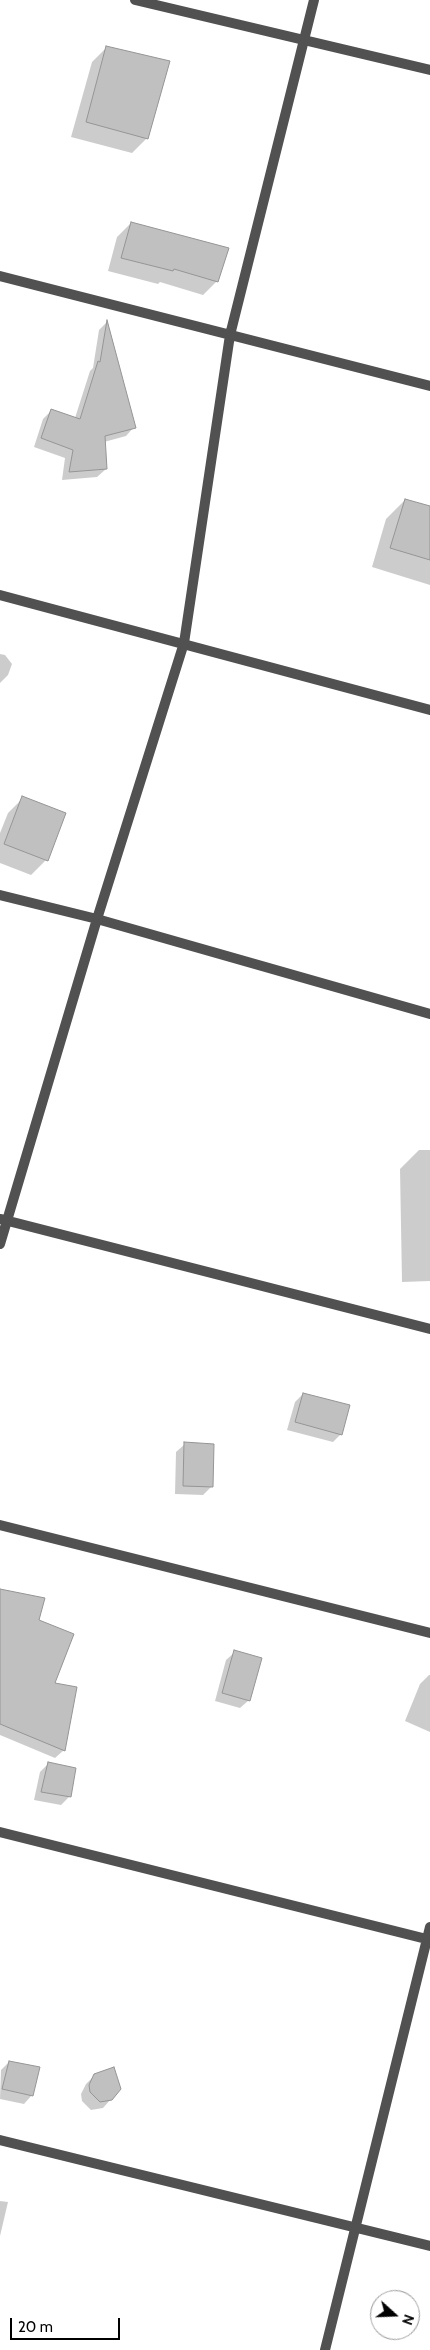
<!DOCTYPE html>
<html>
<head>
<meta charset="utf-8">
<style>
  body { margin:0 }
  #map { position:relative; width:430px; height:2350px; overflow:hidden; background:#fff; font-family:Cabin,sans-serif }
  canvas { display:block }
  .north { position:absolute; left:370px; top:2290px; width:50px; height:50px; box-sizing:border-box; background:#fff; border:1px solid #999; border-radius:50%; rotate:110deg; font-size:14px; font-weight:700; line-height:20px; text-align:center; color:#000 }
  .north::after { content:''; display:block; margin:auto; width:18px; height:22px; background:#000; clip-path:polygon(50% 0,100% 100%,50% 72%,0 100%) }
  .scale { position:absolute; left:10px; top:2318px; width:110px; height:22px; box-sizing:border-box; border:2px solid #000; border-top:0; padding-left:6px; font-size:15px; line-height:18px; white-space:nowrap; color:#000; -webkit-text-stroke:4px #fff; paint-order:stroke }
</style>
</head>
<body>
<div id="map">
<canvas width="430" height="2350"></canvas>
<div class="north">N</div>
<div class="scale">20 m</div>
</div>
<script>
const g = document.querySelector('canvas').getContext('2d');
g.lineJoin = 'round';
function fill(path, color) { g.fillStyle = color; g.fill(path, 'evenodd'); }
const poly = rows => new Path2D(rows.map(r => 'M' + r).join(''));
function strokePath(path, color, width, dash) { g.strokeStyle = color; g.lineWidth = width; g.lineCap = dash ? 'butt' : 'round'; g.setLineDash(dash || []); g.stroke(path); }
fill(poly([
  [107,47,147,138,132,153,71,137,92,62],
  [131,223,217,281,203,295,160,282,158,284,108,271,117,237],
  [107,322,134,427,126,436,104,442,106,469,97,477,62,480,65,458,34,447,43,419,51,411,75,418,90,371,93,368,99,330],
  [405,500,430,508,430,585,372,567,386,519],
  [0,654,5,655,12,664,8,675,0,683],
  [23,798,46,860,31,875,0,863,0,833,8,813],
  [419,1150,430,1150,430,1281,402,1282,400,1169],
  [303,1394,341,1434,333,1442,287,1430,295,1402],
  [185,1444,212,1486,203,1495,175,1494,176,1452],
  [0,1609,38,1621,53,1684,64,1750,55,1758,0,1735],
  [235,1652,249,1700,240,1708,215,1701,226,1660],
  [429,1675,430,1675,430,1732,405,1721,420,1684],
  [48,1764,69,1797,61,1805,34,1800,40,1772],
  [9,2062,32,2095,24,2104,0,2099,1,2070],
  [95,2075,111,2099,103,2108,91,2110,82,2101,81,2094,86,2084],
  [0,2201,8,2202,0,2236]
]), '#0003');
const building = poly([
  [106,46,170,61,148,139,86,122,106,46],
  [131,222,229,248,218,282,174,269,173,271,121,258,131,222],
  [107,320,136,428,105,436,107,469,69,472,73,450,41,438,51,409,80,419,98,361,100,362,107,320],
  [405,499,430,506,430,560,390,548,405,499],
  [22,796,66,813,48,861,4,844,22,796],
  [303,1393,350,1405,342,1435,295,1422,303,1393],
  [184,1442,214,1444,213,1487,183,1486,184,1442],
  [0,1589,45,1598,39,1620,74,1634,55,1683,77,1687,65,1751,0,1724,0,1589],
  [234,1650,262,1658,250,1701,222,1693,234,1650],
  [48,1762,76,1768,71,1797,41,1792,48,1762],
  [9,2061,40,2067,33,2096,2,2089,9,2061],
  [114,2067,121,2089,112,2100,100,2102,90,2092,89,2085,94,2074,114,2067]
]);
fill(building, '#c0c0c0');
strokePath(building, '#959595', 1);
strokePath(poly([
  [135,0,430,70],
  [0,276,430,386],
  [0,595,430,710],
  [0,895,97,919,430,1014],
  [1,1219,430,1329],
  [0,1244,97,919,184,643,230,335,314,0],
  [0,1525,430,1633],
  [0,1832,430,1940],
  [0,2140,430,2246],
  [325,2350,430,1927]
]), '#515151', 10);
</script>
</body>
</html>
